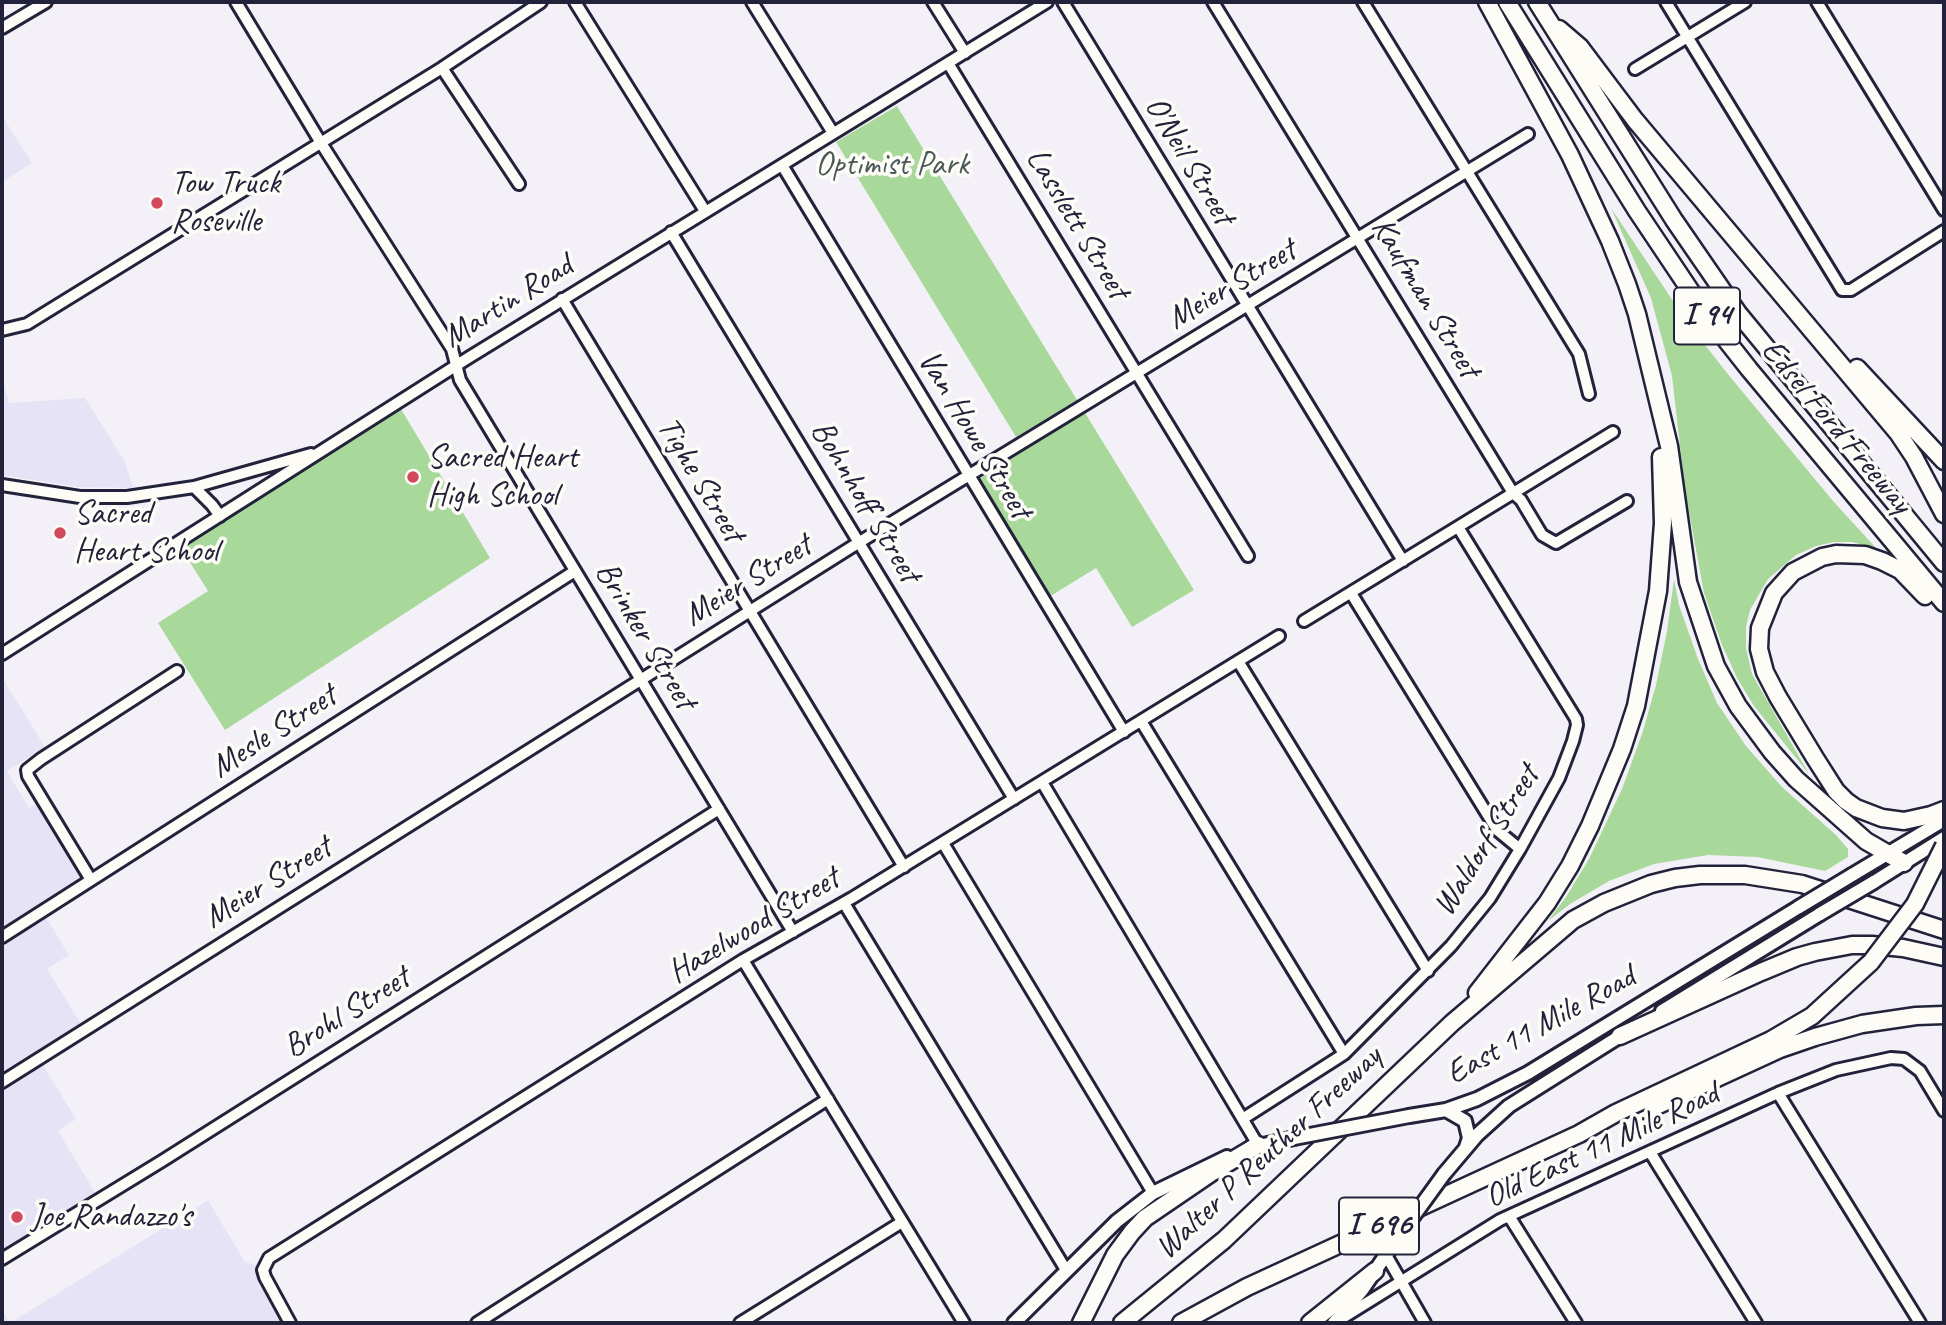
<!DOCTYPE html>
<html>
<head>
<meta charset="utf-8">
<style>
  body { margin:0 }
  #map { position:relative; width:1946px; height:1325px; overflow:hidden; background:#f3f1f7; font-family:Caveat,sans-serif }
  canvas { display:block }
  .frame { position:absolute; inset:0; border:4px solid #22223b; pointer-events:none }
</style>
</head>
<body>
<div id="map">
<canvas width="1946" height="1325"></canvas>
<div class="frame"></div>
</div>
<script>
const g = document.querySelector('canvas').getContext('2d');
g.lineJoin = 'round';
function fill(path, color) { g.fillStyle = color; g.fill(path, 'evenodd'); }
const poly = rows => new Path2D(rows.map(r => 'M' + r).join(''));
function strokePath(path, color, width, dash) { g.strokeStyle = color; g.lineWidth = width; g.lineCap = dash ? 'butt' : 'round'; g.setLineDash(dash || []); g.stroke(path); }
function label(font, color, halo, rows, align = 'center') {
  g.font = font + ' Caveat,sans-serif'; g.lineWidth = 7; g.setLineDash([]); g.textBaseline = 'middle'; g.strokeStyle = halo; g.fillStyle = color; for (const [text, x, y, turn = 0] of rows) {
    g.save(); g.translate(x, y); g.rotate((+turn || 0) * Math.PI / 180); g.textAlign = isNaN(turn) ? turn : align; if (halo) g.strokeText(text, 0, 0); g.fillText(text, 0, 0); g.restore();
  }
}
fill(poly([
  [2,116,32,163,2,182],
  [2,376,9,403,85,398,125,462,133,488,78,487,2,475],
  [2,677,45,747,7,771,29,808,36,804,82,877,39,906,69,955,47,969,81,1024,35,1052,76,1119,58,1131,96,1194,2,1254],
  [208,1200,245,1262,257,1265,262,1281,288,1323,2,1323,2,1310,10,1323]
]), '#e7e3f6');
fill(poly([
  [897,106,1077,400,1016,437,836,142],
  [1611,208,1687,322,1727,373,1833,501,1876,548,1852,542,1834,542,1816,546,1796,555,1768,579,1750,610,1746,627,1746,648,1752,674,1809,774,1754,706,1737,678,1722,645,1704,593,1685,490,1672,376,1651,298],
  [401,409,490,558,225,730,158,623,208,591,181,548],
  [1085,413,1194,590,1132,627,1096,568,1049,597,979,479],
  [1674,579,1679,605,1698,659,1717,703,1746,746,1782,787,1836,835,1848,849,1848,857,1825,871,1757,857,1708,855,1654,864,1609,881,1570,904,1548,921,1566,897,1589,859,1622,789,1643,731,1656,685,1667,631]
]), '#a8d99a');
const minor = poly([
  [236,2,321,143,452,349,460,380,793,932],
  [575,2,705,211],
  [752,2,833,133],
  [933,2,965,53],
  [1063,2,1403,561],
  [1213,2,1513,493,1521,500,1542,535,1556,543,1627,501],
  [1363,2,1579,354,1589,394],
  [1666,2,1842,290,1851,290,1944,231],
  [1817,2,1944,210],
  [2,28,46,2],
  [948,63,1248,556],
  [442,68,519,184],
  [1635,69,1745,2],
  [782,165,1124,732],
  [671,232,1014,799],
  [562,299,904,867],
  [2,330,27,324,442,68,541,2],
  [2,485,80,497,127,497,194,487,311,454],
  [194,487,212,505,220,516],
  [1351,593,1497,830,1520,849],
  [1304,621,1613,432],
  [2,654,468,358,1047,2],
  [1238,661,1428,971],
  [1141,721,1344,1054],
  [1042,782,1258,1145],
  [943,843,1153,1193],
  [91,880,28,776,27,770,41,759,177,671],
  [844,903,1066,1270],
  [2,937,575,571],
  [743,960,964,1323],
  [2,1082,858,543,1528,134],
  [1778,1093,1920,1323],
  [1244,1118,1344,1054,1451,946,1490,898,1520,849,1559,778,1573,741,1577,725,1576,719,1458,527],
  [1650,1152,1756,1323],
  [1509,1216,1576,1323],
  [1386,1255,1425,1323],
  [2,1259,162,1161,719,809],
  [1336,1322,1500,1220,1778,1093,1836,1070,1891,1058,1904,1059,1920,1071,1944,1111],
  [290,1323,265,1277,263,1270,269,1258,743,960,852,898,1279,636],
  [477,1323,828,1099],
  [740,1323,902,1222]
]);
const major = poly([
  [1852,875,1944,820],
  [1874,882,1944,838],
  [1662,1011,1820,914],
  [1446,1110,1465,1121,1469,1138,1466,1147],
  [1409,1116,1446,1110,1477,1099,1528,1073,1799,907],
  [1250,1148,1294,1138],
  [1444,1174,1477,1135,1509,1106,1625,1033],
  [1014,1323,1117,1221,1153,1193,1227,1157],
  [1334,1323,1362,1290,1394,1243]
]);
const highway = poly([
  [1487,2,1570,155,1610,241,1627,284,1637,314,1669,446,1688,582,1716,666,1738,706,1772,752,1796,779,1866,841,1904,863],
  [1507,2,1637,211,1708,317,1749,369,1944,603],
  [1537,2,1674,220,1738,313,1944,563],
  [1559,29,1580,47,1635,120,1898,433,1914,457,1944,514],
  [1857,368,1944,461],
  [1925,596,1900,570,1882,561,1865,555,1836,554,1822,557,1793,572,1774,593,1760,628,1759,649,1765,672,1778,697,1815,758,1836,791,1846,801,1856,808,1882,818,1904,821,1931,815,1944,810],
  [1477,993,1547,903,1570,866,1590,826,1622,749,1636,706,1658,591,1663,523,1661,457],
  [1620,1036,1761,972,1797,957,1815,952,1852,945,1872,945,1903,948,1944,957],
  [1654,1107,1780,1049,1815,1037,1862,1024,1916,1016,1944,1015],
  [1081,1323,1115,1255,1132,1232,1145,1218,1211,1173,1258,1145],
  [1122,1323,1224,1240,1452,1023,1573,920,1604,903,1651,884,1675,878,1700,875,1745,875,1802,884,1944,930],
  [1181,1323,1247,1287,1579,1134,1616,1113,1771,1040,1812,1016,1871,962],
  [1310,1323,1375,1271]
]);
strokePath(minor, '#22223b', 16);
strokePath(major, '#22223b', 18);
strokePath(highway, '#22223b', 21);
strokePath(minor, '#fdfcf7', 10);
strokePath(major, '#fdfcf7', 12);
strokePath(highway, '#fdfcf7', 16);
const majorBridge = poly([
  [1799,907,1852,875],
  [1820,914,1874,882],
  [1294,1138,1409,1116],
  [1394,1243,1444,1174]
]);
const highwayBridge = poly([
  [1871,962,1915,904,1944,846]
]);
strokePath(majorBridge, '#22223b', 18, []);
strokePath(highwayBridge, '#22223b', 21, []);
strokePath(majorBridge, '#fdfcf7', 12);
strokePath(highwayBridge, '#fdfcf7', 16);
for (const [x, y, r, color] of [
  [157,203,7,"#d1495b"],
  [413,477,7,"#d1495b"],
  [60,533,7,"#d1495b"],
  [17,1217,7,"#d1495b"]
]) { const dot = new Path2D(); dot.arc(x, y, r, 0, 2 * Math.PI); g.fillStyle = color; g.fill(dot); strokePath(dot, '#fdfcf7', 2.5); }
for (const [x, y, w] of [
  [1707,316,66],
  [1379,1226,80]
]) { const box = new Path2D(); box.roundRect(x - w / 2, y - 28.5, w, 57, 5); g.fillStyle = '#fdfcf7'; g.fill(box); strokePath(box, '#22223b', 2); }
label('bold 32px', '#22223b', null, [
  ["I 94",1707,316],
  ["I 696",1379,1226]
]);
label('33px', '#22223b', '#fdfcf7', [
  ["O'Neil Street",1189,161,59],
  ["Lasslett Street",1077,224,59],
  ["Meier Street",1232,285,-31],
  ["Kaufman Street",1425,298,59],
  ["Martin Road",508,302,-32],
  ["Edsel Ford Freeway",1836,427,50],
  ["Van Howe Street",974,435,59],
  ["Tighe Street",700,480,59],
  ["Bohnhoff Street",865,502,59],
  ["Meier Street",748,581,-32],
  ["Brinker Street",645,636,59],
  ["Mesle Street",274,732,-33],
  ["Waldorf Street",1487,841,-58],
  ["Meier Street",268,883,-32],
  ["Hazelwood Street",754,926,-31],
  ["Brohl Street",347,1013,-32],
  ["East 11 Mile Road",1541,1026,-29],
  ["Old East 11 Mile Road",1602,1146,-25],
  ["Walter P Reuther Freeway",1269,1153,-43]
]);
label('33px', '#4a5958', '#fdfcf7', [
  ["Optimist Park",892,165]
]);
label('33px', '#22223b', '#fdfcf7', [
  ["Tow Truck",171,184],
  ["Roseville",171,222],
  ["Sacred Heart",427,458],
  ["High School",427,496],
  ["Sacred",74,514],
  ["Heart School",74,552],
  ["Joe Randazzo's",31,1217]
], 'left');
</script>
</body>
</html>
